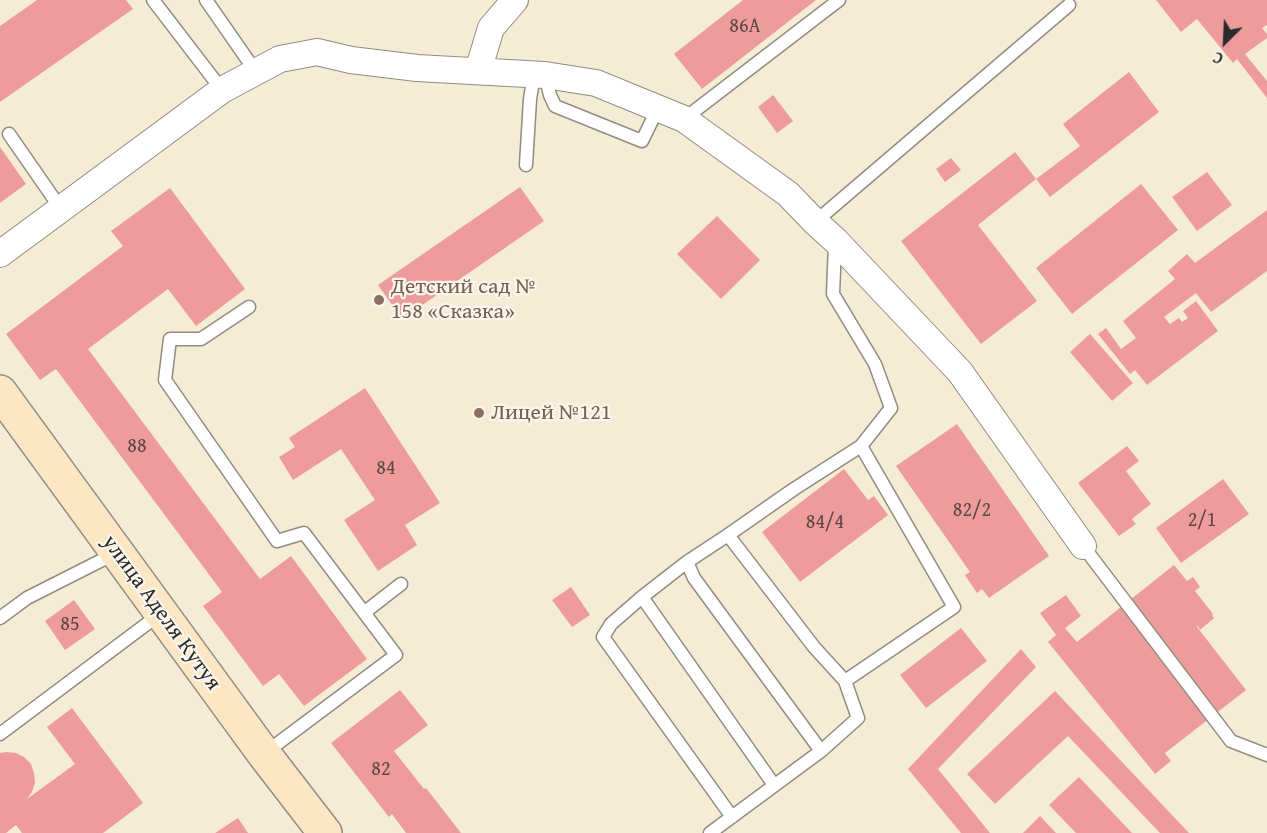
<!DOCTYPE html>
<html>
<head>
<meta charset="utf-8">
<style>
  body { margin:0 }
  #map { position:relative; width:1267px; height:833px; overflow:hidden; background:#f5ecd6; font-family:"Gentium Book Plus",serif }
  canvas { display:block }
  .north { position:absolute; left:1195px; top:12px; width:60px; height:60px; -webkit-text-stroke:4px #fbf7ec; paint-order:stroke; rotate:204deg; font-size:16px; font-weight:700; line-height:24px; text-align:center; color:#2b2b2b }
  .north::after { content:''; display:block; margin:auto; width:21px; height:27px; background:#2b2b2b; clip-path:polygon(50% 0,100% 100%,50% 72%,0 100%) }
</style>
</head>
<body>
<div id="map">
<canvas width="1267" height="833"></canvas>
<div class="north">С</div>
</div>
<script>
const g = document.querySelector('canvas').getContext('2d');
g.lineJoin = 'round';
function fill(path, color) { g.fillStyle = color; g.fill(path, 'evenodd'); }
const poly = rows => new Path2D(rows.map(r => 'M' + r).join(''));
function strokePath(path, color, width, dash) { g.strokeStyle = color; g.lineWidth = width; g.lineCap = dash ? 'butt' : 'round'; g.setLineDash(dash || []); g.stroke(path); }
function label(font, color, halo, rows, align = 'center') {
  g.font = font + ' "Gentium Book Plus",serif'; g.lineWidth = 4.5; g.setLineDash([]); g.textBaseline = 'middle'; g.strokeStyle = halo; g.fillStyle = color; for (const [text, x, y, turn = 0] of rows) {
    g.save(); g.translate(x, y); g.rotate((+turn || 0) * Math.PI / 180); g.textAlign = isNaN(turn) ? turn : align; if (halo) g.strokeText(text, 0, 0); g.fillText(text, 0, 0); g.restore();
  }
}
fill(poly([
  [37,0,126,0,133,9,0,102,0,26],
  [743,0,816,0,702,89,674,54],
  [1156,0,1267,0,1267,25,1262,28,1267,34,1267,38,1245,54,1267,81,1267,98,1237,59,1233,63,1197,19,1181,32],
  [1129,72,1159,112,1050,197,1036,179,1080,146,1063,124],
  [773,95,793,121,777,133,758,107],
  [0,147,26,184,0,203],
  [1015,152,1036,179,978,225,1037,301,981,344,901,241],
  [951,158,961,170,945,182,936,169],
  [1207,172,1232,205,1197,231,1172,197],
  [1141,184,1178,230,1072,314,1036,268],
  [520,187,544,221,402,319,378,285],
  [170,188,245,289,196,326,168,289,88,349,260,579,291,556,367,659,304,706,279,674,263,686,203,606,222,592,56,369,40,380,6,334,123,246,111,231],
  [1267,210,1267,271,1211,312,1196,293,1164,317,1170,324,1179,318,1182,322,1188,318,1183,311,1196,301,1218,331,1147,385,1135,370,1130,374,1098,334,1106,328,1121,349,1136,338,1123,321,1175,279,1168,271,1187,254,1195,263],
  [717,216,760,260,721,299,677,254],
  [1090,334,1133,383,1112,401,1070,352],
  [365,388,440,503,405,525,417,545,378,571,344,520,375,500,341,449,293,480,279,457,295,447,289,438],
  [957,424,1049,556,989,598,982,589,977,593,965,575,970,572,896,466],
  [1127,446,1139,461,1126,471,1151,504,1132,519,1136,524,1119,536,1078,483],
  [844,469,868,500,874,496,888,515,800,582,762,532],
  [1223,479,1249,514,1181,563,1156,528],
  [1174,565,1187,581,1193,577,1200,587,1195,591,1213,614,1212,615,1214,618,1200,630,1198,626,1197,627,1246,690,1165,753,1171,761,1155,774,1048,642,1056,635,1040,613,1066,595,1081,616,1065,628,1077,642],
  [571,587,590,615,572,627,552,600],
  [74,600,95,629,65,650,45,621],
  [961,628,987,661,926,708,900,675],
  [1021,649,1036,667,938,769,990,833,961,833,908,769],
  [400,690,428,725,394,751,424,789,426,788,461,833,406,833,392,814,389,817,331,743],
  [1055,691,1189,833,1160,833,1068,736,995,804,967,774],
  [72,708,143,803,103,833,22,833,16,825,6,833,0,833,0,753,6,752,16,753,24,757,31,764,34,773,35,783,32,792,27,799,75,764,47,727],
  [1079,777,1132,833,1076,833,1049,805],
  [1040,816,1056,833,1023,833],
  [238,818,248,833,215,833]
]), '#ed9c9b');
const service = poly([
  [153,0,222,90],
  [206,0,256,72],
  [545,75,550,95,555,106,642,141,658,108],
  [684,119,839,0],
  [9,134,61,209],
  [526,165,530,99,534,75],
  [815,222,1069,5],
  [835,244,833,294,875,364,891,408,861,446],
  [249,307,201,339,170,339,165,380,277,541,304,533,396,655,265,753],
  [1083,546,1231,741,1267,755],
  [687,562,694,578,821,751],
  [642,597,774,785],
  [365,612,401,584],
  [0,618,27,598,116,553],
  [0,734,160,614],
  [732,817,603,637,611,624,642,597,687,562,728,535,794,489,861,446,954,607,845,681],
  [710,833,821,751,858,718,845,681,814,647,728,535]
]);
const minor = poly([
  [478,71,491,28,515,0],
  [0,254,222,90,280,59,317,52,351,60,417,68,545,75,596,83,684,119,788,194,815,222,836,241,960,372,1083,546]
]);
const secondary = poly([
  [0,392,264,754,325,833]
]);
strokePath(service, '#908c80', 15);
strokePath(minor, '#908c80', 28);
strokePath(secondary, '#908c80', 36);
strokePath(service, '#fff', 12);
strokePath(minor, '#fff', 26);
strokePath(secondary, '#fce6c4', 33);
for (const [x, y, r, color] of [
  [379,300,6,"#8d6e63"],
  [479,413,6,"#8d6e63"]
]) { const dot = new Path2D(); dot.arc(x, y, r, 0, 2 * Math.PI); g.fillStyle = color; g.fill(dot); strokePath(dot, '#fbf7ec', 2); }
label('20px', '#5c4747', null, [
  ["86А",745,27],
  ["88",137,447],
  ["84",386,469],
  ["82/2",972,511],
  ["2/1",1202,521],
  ["84/4",825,523],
  ["85",70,625],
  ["82",381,770]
]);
label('22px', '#785e54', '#fbf7ec', [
  ["Детский сад №",391,287],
  ["158 «Сказка»",391,312],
  ["Лицей №121",491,413]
], 'left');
label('22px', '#2b2b2b', '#fbf7ec', [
  ["улица Аделя Кутуя",161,613,54]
]);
</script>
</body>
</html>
